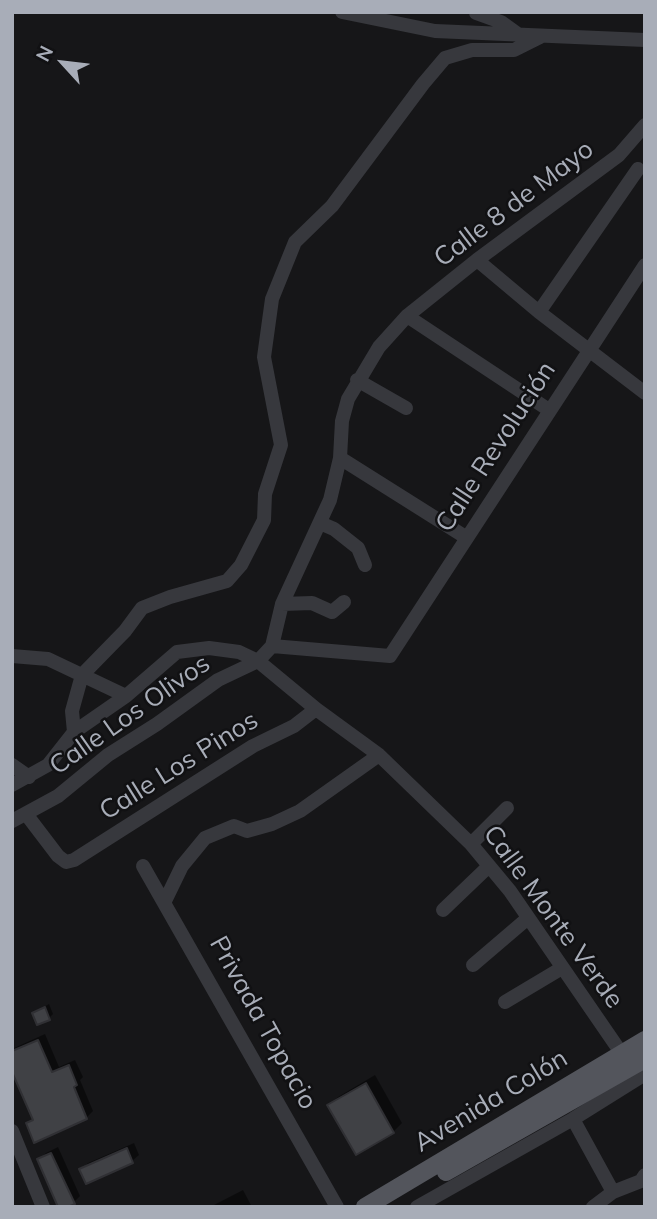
<!DOCTYPE html>
<html>
<head>
<meta charset="utf-8">
<style>
  body { margin:0 }
  #map { position:relative; width:657px; height:1219px; overflow:hidden; background:#161618; font-family:Mulish,sans-serif }
  canvas { display:block }
  .frame { position:absolute; inset:0; border:14px solid #a8adb8; pointer-events:none }
  .north { position:absolute; left:28px; top:28px; width:70px; height:70px; -webkit-text-stroke:5px #111113; paint-order:stroke; rotate:297deg; font-size:19px; font-weight:700; line-height:28px; text-align:center; color:#a8adb8 }
  .north::after { content:''; display:block; margin:auto; width:24px; height:32px; background:#a8adb8; clip-path:polygon(50% 0,100% 100%,50% 72%,0 100%) }
</style>
</head>
<body>
<div id="map">
<canvas width="657" height="1219"></canvas>
<div class="frame"></div>
<div class="north">N</div>
</div>
<script>
const g = document.querySelector('canvas').getContext('2d');
g.lineJoin = 'round';
function fill(path, color) { g.fillStyle = color; g.fill(path, 'evenodd'); }
const poly = rows => new Path2D(rows.map(r => 'M' + r).join(''));
function strokePath(path, color, width, dash) { g.strokeStyle = color; g.lineWidth = width; g.lineCap = dash ? 'butt' : 'round'; g.setLineDash(dash || []); g.stroke(path); }
function label(font, color, halo, rows, align = 'center') {
  g.font = font + ' Mulish,sans-serif'; g.lineWidth = 5; g.setLineDash([]); g.textBaseline = 'middle'; g.strokeStyle = halo; g.fillStyle = color; for (const [text, x, y, turn = 0] of rows) {
    g.save(); g.translate(x, y); g.rotate((+turn || 0) * Math.PI / 180); g.textAlign = isNaN(turn) ? turn : align; if (halo) g.strokeText(text, 0, 0); g.fillText(text, 0, 0); g.restore();
  }
}
fill(poly([
  [49,1004,53,1014,49,1018,34,1013],
  [45,1034,59,1067,75,1060,83,1077,80,1080,93,1111,86,1118,28,1123,34,1117,15,1072,12,1073,12,1049],
  [375,1075,402,1123,393,1132,329,1106,338,1097],
  [134,1143,139,1155,132,1161,81,1170,88,1163],
  [58,1147,80,1196,74,1202,39,1160,46,1153],
  [243,1190,252,1207,212,1207,212,1206]
]), '#0007');
const building = poly([
  [45,1007,50,1020,37,1025,32,1013,45,1007],
  [38,1040,52,1072,69,1065,77,1085,74,1087,87,1119,34,1143,26,1123,33,1120,12,1072,12,1051,38,1040],
  [366,1083,394,1133,356,1155,327,1105,366,1083],
  [127,1148,133,1163,86,1184,79,1169,127,1148],
  [51,1153,75,1204,68,1207,58,1207,37,1159,51,1153]
]);
fill(building, '#404145');
strokePath(building, '#303034', 2);
strokePath(poly([
  [342,12,435,31,645,40],
  [476,13,501,22,519,35],
  [477,260,539,312,645,393],
  [539,312,638,169],
  [407,316,549,410],
  [357,380,406,408],
  [340,458,467,538],
  [320,523,334,529,358,548,365,565],
  [282,604,312,603,332,612,344,602],
  [272,646,282,604,330,500,340,458,342,421,348,399,379,347,407,316,477,260,619,155,645,125],
  [272,646,390,656,645,265],
  [12,656,48,659,126,696],
  [74,732,72,711,82,675,125,631,142,608,170,597,227,581,241,565,264,520,265,494,281,445,264,357,272,299,295,242,332,206,423,84,445,58,472,50,514,50,540,37],
  [12,765,29,777],
  [12,785,48,765,74,732,126,696,177,652,209,648,239,652,258,661,316,709,379,755,471,844,510,891,622,1054,635,1078],
  [26,814,58,856,66,862,74,860,253,746,294,726,316,709],
  [12,821,58,796,108,755,157,724,218,680,258,661,272,646],
  [471,844,507,808],
  [143,866,337,1207],
  [165,901,182,866,205,838,234,826,247,831,272,824,300,811,379,755],
  [443,910,489,866],
  [473,965,528,918],
  [505,1002,562,968],
  [573,1119,613,1192],
  [12,1131,43,1207],
  [417,1207,573,1119,645,1074],
  [593,1207,613,1192,641,1181,645,1175]
]), '#37383d', 14);
strokePath(poly([
  [446,1172,645,1059],
  [365,1207,645,1040]
]), '#53555c', 18);
label('26px', '#a8adb8', '#111113', [
  ["Calle 8 de Mayo",514,204,-37],
  ["Calle Revolución",496,447,-57],
  ["Calle Los Olivos",130,715,-35],
  ["Calle Los Pinos",179,766,-32],
  ["Calle Monte Verde",553,917,54],
  ["Privada Topacio",263,1023,61],
  ["Avenida Colón",491,1101,-31]
]);
</script>
</body>
</html>
